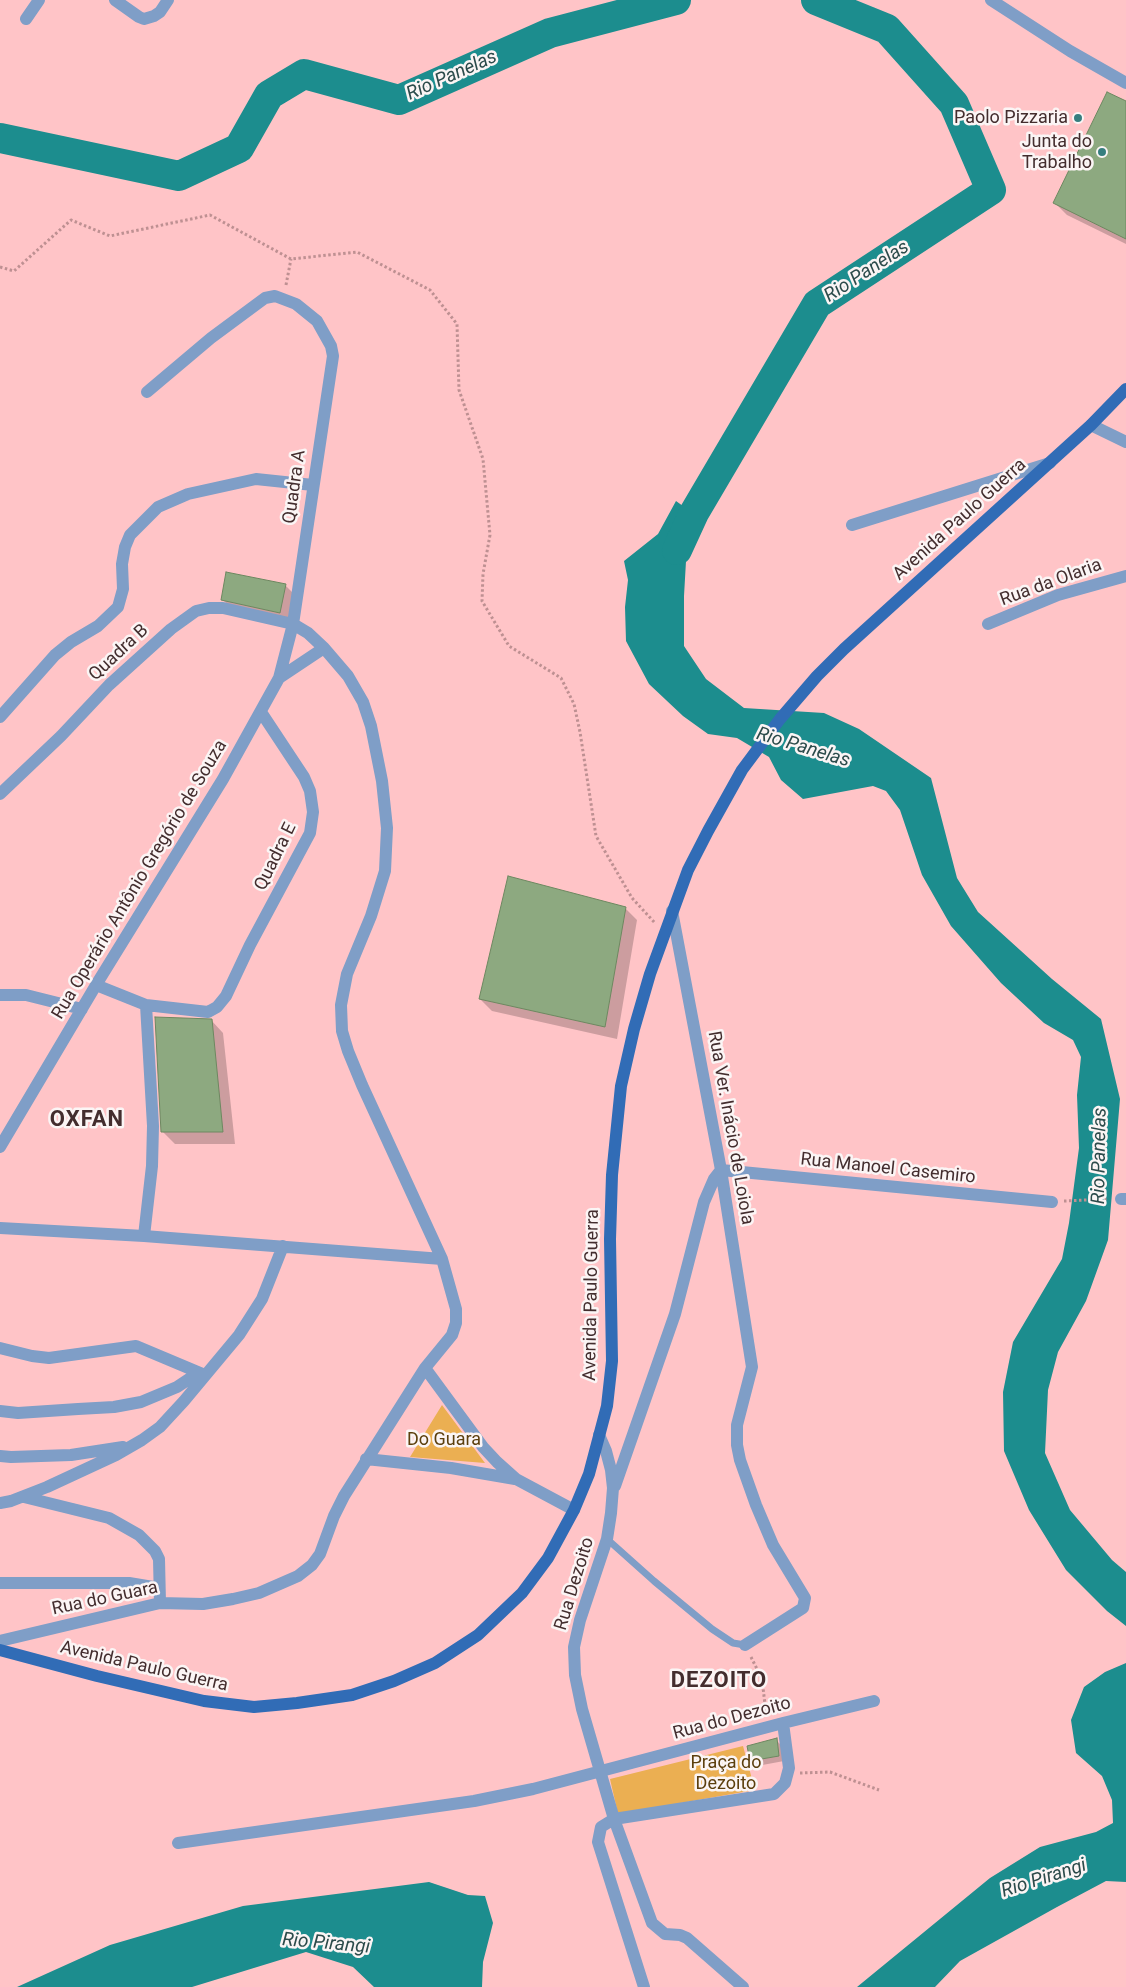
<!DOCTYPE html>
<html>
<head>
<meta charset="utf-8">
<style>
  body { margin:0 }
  canvas { display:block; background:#ffc4c7 }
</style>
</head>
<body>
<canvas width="1126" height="1987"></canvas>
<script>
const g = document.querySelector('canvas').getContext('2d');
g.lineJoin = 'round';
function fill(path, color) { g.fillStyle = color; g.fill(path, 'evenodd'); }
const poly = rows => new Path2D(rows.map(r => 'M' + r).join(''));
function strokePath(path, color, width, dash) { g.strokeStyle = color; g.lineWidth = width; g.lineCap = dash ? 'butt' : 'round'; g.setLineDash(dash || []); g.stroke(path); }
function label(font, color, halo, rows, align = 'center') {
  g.font = font + ' Roboto,sans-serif'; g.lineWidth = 5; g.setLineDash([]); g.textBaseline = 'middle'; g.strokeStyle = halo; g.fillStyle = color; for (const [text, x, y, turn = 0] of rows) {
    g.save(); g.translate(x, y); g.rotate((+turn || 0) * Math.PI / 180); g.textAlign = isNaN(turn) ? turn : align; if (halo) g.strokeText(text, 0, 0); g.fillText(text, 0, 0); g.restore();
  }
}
fill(poly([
  [442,1405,485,1463,410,1457],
  [743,1746,755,1790,618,1814,610,1779]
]), '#ebaf52');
fill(poly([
  [676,501,705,522,686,561,684,596,684,646,706,679,744,708,824,713,859,729,931,778,957,878,978,912,1052,979,1101,1019,1120,1099,1108,1240,1086,1301,1058,1352,1048,1390,1045,1453,1070,1510,1112,1560,1126,1572,1126,1626,1107,1611,1066,1570,1029,1510,1004,1451,1003,1392,1013,1342,1062,1259,1069,1223,1079,1148,1077,1095,1081,1057,1073,1040,1044,1023,1001,983,951,926,922,875,900,810,886,791,873,786,803,799,781,780,769,757,737,738,708,734,683,716,649,684,626,641,625,607,628,580,624,561,658,534],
  [1126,1663,1126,1882,1106,1881,1057,1907,960,1961,935,1987,857,1987,990,1878,1040,1847,1096,1832,1113,1823,1112,1800,1102,1776,1076,1753,1071,1720,1084,1687,1105,1672],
  [429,1882,468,1895,485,1896,493,1923,483,1962,482,1987,374,1987,353,1967,306,1952,192,1987,17,1987,110,1945,243,1906]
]), '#1c8d8e');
fill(poly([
  [1126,102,1126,244,1067,215,1055,203],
  [285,585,294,594,289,621,232,609,222,599],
  [625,908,637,920,617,1039,492,1011,480,999],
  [211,1020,223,1033,235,1144,175,1144,162,1131],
  [776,1740,782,1746,784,1761,757,1766,751,1760]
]), '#0003');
strokePath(poly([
  [0,138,179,176,239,148,269,95,304,74,399,100,550,33,676,0],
  [677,550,694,513,817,304,991,190,954,104,887,29,816,0]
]), '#1c8d8e', 30);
const building = poly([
  [1107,92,1126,101,1126,239,1053,203,1107,92],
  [226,572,286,584,280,613,221,600,226,572],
  [508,876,626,907,605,1027,479,999,508,876],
  [155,1017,212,1019,223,1132,161,1132,155,1017],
  [777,1738,779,1756,750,1761,747,1746,777,1738]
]);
fill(building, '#8da980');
strokePath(building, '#6d8860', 1);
strokePath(poly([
  [0,267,14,271,71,220,110,236,210,215,291,259,357,252,430,290,457,324,459,390,483,459,490,535,483,574,482,601,509,646,561,678,574,704,580,732,596,836,632,898,655,923],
  [286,285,291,259],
  [1064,1201,1108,1199],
  [751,1657,762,1679,766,1713],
  [800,1773,830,1772,879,1790]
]), '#be9092', 3, [2.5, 2.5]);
strokePath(poly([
  [607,1539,654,1581,712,1629,733,1643,745,1645]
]), '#7f9ec7', 7);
strokePath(poly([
  [115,0,139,17,144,19,154,16,160,12,168,0],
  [26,19,39,0],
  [1091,425,1126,442],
  [852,525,1050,463],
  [988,624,1058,595,1126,576],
  [279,678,324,648],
  [0,717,55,655,71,642,98,626,118,607,123,589,122,564,125,547,130,535,158,507,188,494,256,479,313,485],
  [0,794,61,736,109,685,171,629,196,611,209,608,223,608,293,624,308,633,324,648,348,676,363,702,371,726,382,781,387,828,385,871,371,916,347,974,341,1005,342,1031,348,1051,362,1085,442,1259,456,1309,456,1323,452,1335,425,1368,344,1496,334,1516,320,1554,312,1565,298,1576,259,1593,233,1599,203,1604,160,1603,0,1641],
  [672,911,721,1170,752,1367,737,1425,737,1445,740,1460,756,1505,773,1545,805,1598,803,1608,745,1645],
  [96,985,146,1005,208,1012,217,1007,226,996,250,945,310,833,313,812,310,791,304,777,261,712],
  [0,995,26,995,82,1009],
  [0,1147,96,985,223,779,279,678,293,624,333,356,331,346,317,321,296,304,275,296,265,298,211,338,147,392],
  [721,1170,1052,1202],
  [1121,1199,1126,1199],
  [0,1228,144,1236,442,1259],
  [144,1236,152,1166,153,1126,146,1005],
  [0,1348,32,1356,49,1358,136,1346,205,1375],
  [425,1368,483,1447,497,1462,516,1479,574,1510],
  [0,1411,18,1413,78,1409,114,1407,141,1402,177,1387,198,1373],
  [599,1435,606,1451,611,1470,613,1488,611,1513,607,1539,580,1620,574,1647,575,1675,582,1709,614,1819,601,1827,598,1842,644,1987],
  [0,1456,11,1457,71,1455,123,1447],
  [366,1459,451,1468,515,1479],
  [615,1486,675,1314,704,1202,714,1179,721,1170],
  [24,1497,109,1518,139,1535,155,1551,159,1559,160,1603],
  [0,1503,11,1501,47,1487,116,1455,142,1440,160,1427,184,1401,239,1335,262,1299,283,1246],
  [0,1583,129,1583,159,1588],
  [178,1843,474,1801,533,1789,783,1723,874,1701],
  [743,1987,687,1938,680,1935,665,1934,652,1923,614,1819,774,1794,785,1783,789,1768,783,1723]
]), '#7f9ec7', 12);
strokePath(poly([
  [991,0,1070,51,1126,83]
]), '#7f9ec7', 12);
strokePath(poly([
  [0,1650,97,1676,204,1701,254,1707,297,1703,352,1695,394,1681,435,1663,478,1635,522,1593,548,1558,574,1510,589,1474,607,1406,612,1361,610,1239,612,1175,621,1086,634,1029,650,974,688,870,708,831,742,770,780,719,817,676,844,649,1091,425,1126,389]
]), '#316cb6', 12);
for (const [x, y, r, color] of [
  [1078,118,5,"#367e7f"],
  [1102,152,5,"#367e7f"]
]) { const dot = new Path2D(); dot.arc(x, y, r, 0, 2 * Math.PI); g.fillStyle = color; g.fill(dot); strokePath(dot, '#fbf5f5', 2); }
label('18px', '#432d2e', '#fbf5f5', [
  ["Paolo Pizzaria",1068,118],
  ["Junta do",1092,142],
  ["Trabalho",1092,163]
], 'right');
label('18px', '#432d2e', '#fbf5f5', [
  ["Quadra A",295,487,-82],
  ["Avenida Paulo Guerra",960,520,-42],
  ["Rua da Olaria",1051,583,-20],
  ["Quadra B",119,653,-43],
  ["Quadra E",276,857,-64],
  ["Rua Operário Antônio Gregório de Souza",140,880,-59],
  ["Rua Ver. Inácio de Loiola",730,1128,80],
  ["Rua Manoel Casemiro",888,1169,6],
  ["Avenida Paulo Guerra",592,1295,-89],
  ["Rua Dezoito",575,1584,-73],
  ["Rua do Guara",105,1599,-12],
  ["Avenida Paulo Guerra",144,1667,13],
  ["Rua do Dezoito",732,1719,-15]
]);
label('18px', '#5c3f0d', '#fbf5f5', [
  ["Do Guara",444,1440],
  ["Praça do",726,1763],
  ["Dezoito",726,1784]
]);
label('italic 19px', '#2c4b4b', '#fbf5f5', [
  ["Rio Panelas",452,76,-24],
  ["Rio Panelas",867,272,-33],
  ["Rio Panelas",803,748,17],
  ["Rio Panelas",1100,1156,-89],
  ["Rio Pirangi",1044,1879,-18],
  ["Rio Pirangi",326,1944,5]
]);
g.letterSpacing = '1px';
label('bold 22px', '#432d2e', '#fbf5f5', [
  ["OXFAN",87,1120],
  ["DEZOITO",719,1681]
]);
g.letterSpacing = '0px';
</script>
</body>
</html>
